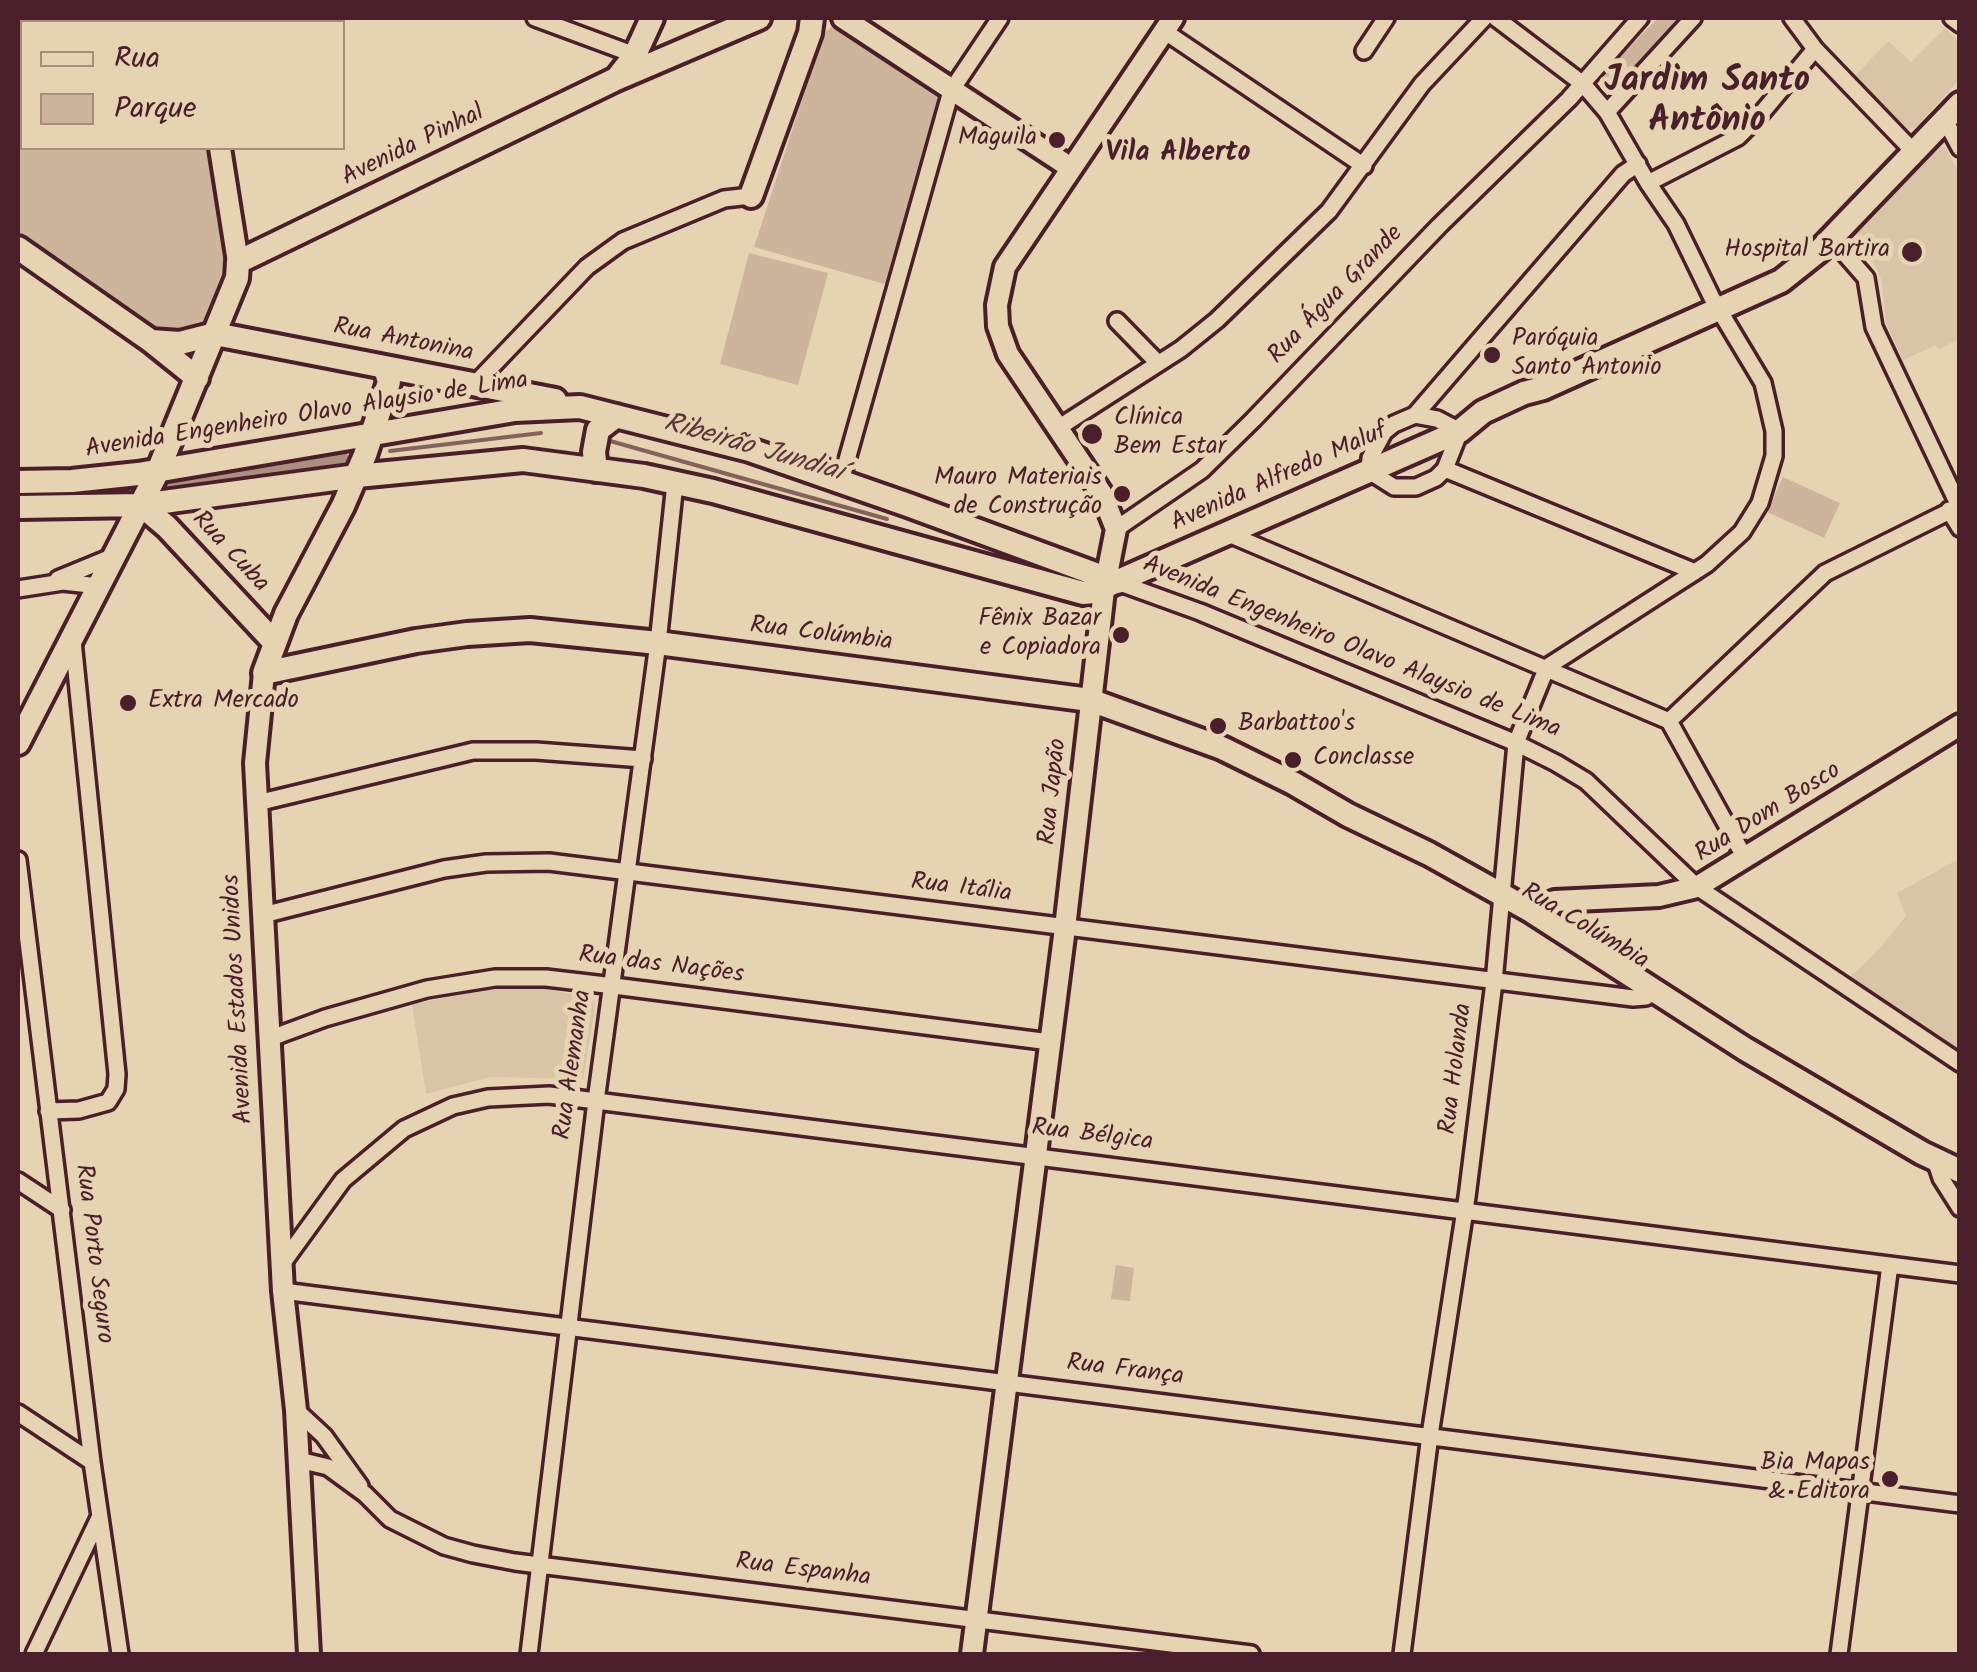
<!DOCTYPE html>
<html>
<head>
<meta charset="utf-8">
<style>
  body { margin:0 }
  #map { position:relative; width:1977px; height:1672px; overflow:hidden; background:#e6d3b1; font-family:Kalam,sans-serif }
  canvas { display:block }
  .frame { position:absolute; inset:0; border:20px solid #4a1f2b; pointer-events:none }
  .legend { position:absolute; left:20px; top:20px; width:325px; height:130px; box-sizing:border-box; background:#e6d3b1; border:2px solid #a88b7b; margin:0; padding:12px 18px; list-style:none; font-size:30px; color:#4a1f2b }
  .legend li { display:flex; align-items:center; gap:20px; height:50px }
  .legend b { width:50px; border:2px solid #a88b7b }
</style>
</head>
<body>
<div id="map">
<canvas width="1977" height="1672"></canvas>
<div class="frame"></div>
<ul class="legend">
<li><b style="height:12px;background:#e6d3b1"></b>Rua</li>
<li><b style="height:28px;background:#cdb59b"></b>Parque</li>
</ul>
</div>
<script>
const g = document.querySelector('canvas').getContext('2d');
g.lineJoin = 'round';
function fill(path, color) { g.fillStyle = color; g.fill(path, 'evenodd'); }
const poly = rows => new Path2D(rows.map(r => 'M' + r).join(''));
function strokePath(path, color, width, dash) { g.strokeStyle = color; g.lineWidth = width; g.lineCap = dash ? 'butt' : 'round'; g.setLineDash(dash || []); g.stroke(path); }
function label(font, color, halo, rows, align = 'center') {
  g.font = font + ' Kalam,sans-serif'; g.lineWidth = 10; g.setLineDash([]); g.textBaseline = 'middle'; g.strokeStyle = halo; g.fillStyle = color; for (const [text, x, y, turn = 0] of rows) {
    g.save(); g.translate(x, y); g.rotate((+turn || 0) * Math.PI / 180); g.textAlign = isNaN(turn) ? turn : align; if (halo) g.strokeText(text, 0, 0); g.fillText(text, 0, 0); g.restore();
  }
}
fill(poly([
  [1945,28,1959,42,1959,80,1915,128,1905,129,1853,78,1888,41,1911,62],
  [1940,147,1945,147,1959,173,1959,339,1939,349,1936,345,1903,360,1886,323,1882,282,1875,265,1852,242,1849,236],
  [1959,859,1959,1056,1847,980,1879,949,1906,916,1897,893],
  [493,989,544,989,590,997,595,1002,594,1014,583,1079,490,1077,426,1094,412,1004]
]), '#d9c4a6');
fill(poly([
  [18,18,189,18,190,22,22,22,22,148,210,148,228,256,224,280,204,326,198,331,162,333,18,231],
  [1658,18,1684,18,1627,82,1619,88,1608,89,1603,79,1607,70],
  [834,25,844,27,941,95,888,285,754,247,824,33],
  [749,253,828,273,798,385,720,364],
  [1783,477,1840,503,1824,538,1767,512],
  [1116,1265,1134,1268,1130,1301,1111,1299]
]), '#cdb59b');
strokePath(poly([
  [603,439,887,519],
  [390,451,541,433]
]), '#84625d', 4);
strokePath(poly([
  [171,486,336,459]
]), '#aa8e7e', 25);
const minor = poly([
  [535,18,635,55,642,61],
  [1792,18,1815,49,1914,152],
  [1952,18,1960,24],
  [1164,31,1364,166],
  [1364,51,1386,18],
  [1607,112,1693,18],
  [1945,120,1960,148],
  [1648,183,1738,137,1760,115,1815,49],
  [1832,239,1866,278,1874,327,1959,506],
  [1117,321,1158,363],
  [475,384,587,267,623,241,724,199,751,196],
  [1415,415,1623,174,1638,164],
  [1415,415,1437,419,1460,431,1445,469,1436,478,1416,487,1394,487,1369,471,1370,458,1384,432,1394,424,1415,415],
  [1058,428,1181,349,1217,320,1329,211,1422,84,1484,18],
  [1445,469,1695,572],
  [841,481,951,91,1000,18],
  [1949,510,1960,528],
  [1116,529,1202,470,1253,420,1439,226,1569,99,1640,18],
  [1224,532,1669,721,1745,858],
  [58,579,114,556],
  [1117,582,1200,612,1516,743,1556,763,1586,781,1697,887,1960,1063],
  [18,589,63,582,99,586],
  [1669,721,1825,573,1960,506],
  [257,803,473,751,536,751,643,759],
  [18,860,92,1462,120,1654],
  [263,915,444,869,486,863,549,862,1633,998,1646,997,1655,990],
  [271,1038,325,1018,427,989,495,978,546,978,614,986,1050,1042],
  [48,1111,79,1110,108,1102,116,1089,117,1074,73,641],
  [1935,1160,1941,1178,1960,1208],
  [18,1181,62,1210],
  [282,1264,343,1180,404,1129,453,1106,488,1098,549,1095,1960,1274],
  [283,1291,1960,1504],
  [296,1410,324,1436,360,1486],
  [18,1413,92,1462],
  [299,1460,328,1467,365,1494,390,1519,444,1546,473,1554,515,1562,1251,1654],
  [34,1654,99,1518],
  [529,1654,596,1101,658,643,675,483],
  [1402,1654,1430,1435,1467,1197,1494,982,1516,743,1547,667,1707,564,1742,532,1760,503,1774,456,1774,431,1763,383,1712,298,1676,224,1648,183,1607,112,1583,84,1496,18],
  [1839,1654,1890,1265]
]);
const tertiary = poly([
  [200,18,201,22],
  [843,18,1071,168],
  [220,148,238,262],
  [264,673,255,763,283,1291,296,1410,309,1654],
  [1531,911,1555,901,1659,896,1697,887,1960,725],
  [972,1654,1065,928,1104,590,1116,529,1102,494,1008,354,998,326,997,305,1005,267,1173,18]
]);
const secondary = poly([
  [617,78,635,55,652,18],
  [751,196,810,33,812,18],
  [18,248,151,341,197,378],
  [215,334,555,400],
  [151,341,180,343,215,334],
  [385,368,389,382,365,455,343,506,286,614,264,673,416,641,467,634,530,630,658,643,1090,700,1222,748,1293,783,1348,815,1429,854,1531,911,1745,1049,1922,1153,1960,1171],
  [596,470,594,452,598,430,616,416],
  [18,482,72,481,138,474,515,410,580,407,750,450,908,505,1117,582],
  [141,505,167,527,274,642],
  [18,507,141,505,357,476,523,460,644,476,713,491,1083,593,1093,592,1460,431,1483,412,1524,393,1543,388,1781,281,1820,250,1960,104],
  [18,743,158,471,237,278,238,262,614,80,759,18]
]);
strokePath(minor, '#4a1f2b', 22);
strokePath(tertiary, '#4a1f2b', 28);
strokePath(secondary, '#4a1f2b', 30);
strokePath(minor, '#e6d3b1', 15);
strokePath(tertiary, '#e6d3b1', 20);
strokePath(secondary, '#e6d3b1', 22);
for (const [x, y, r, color] of [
  [1057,140,10,"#4a1f2b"],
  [1912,252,12,"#4a1f2b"],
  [1492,355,10,"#4a1f2b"],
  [1092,434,12,"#4a1f2b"],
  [1122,494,10,"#4a1f2b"],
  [1121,635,10,"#4a1f2b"],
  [128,703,10,"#4a1f2b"],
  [1218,726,10,"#4a1f2b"],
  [1293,760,10,"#4a1f2b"],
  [1890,1479,10,"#4a1f2b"]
]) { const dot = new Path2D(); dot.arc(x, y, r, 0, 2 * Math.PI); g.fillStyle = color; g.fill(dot); strokePath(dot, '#e6d3b1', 4); }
label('25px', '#4a1f2b', '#e6d3b1', [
  ["Maguila",1037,140],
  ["Hospital Bartira",1890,252],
  ["Paróquia",1512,341,"left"],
  ["Santo Antonio",1512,370,"left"],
  ["Clínica",1114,420,"left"],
  ["Bem Estar",1114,449,"left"],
  ["Mauro Materiais",1102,480],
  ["de Construção",1102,509],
  ["Fênix Bazar",1101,621],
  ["e Copiadora",1101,650],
  ["Extra Mercado",148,703,"left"],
  ["Barbattoo's",1238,726,"left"],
  ["Conclasse",1313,760,"left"],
  ["Bia Mapas",1870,1465],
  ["& Editora",1870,1494]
], 'right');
label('25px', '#4a1f2b', '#e6d3b1', [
  ["Avenida Pinhal",414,147,-26],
  ["Rua Água Grande",1337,296,-46],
  ["Rua Antonina",403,342,11],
  ["Avenida Engenheiro Olavo Alaysio de Lima",307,417,-9],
  ["Avenida Alfredo Maluf",1280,479,-24],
  ["Rua Cuba",229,553,47],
  ["Rua Colúmbia",821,636,7],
  ["Avenida Engenheiro Olavo Alaysio de Lima",1351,649,22],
  ["Rua Japão",1055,792,-84],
  ["Rua Dom Bosco",1769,814,-32],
  ["Rua Itália",961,890,7],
  ["Rua Colúmbia",1584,928,31],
  ["Rua das Nações",661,967,7],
  ["Avenida Estados Unidos",240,999,-93],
  ["Rua Alemanha",575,1065,-82],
  ["Rua Holanda",1458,1069,-83],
  ["Rua Bélgica",1092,1137,7],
  ["Rua Porto Seguro",92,1254,83],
  ["Rua França",1125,1372,7],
  ["Rua Espanha",803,1572,7]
]);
label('bold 28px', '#4a1f2b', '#e6d3b1', [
  ["Vila Alberto",1178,155]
]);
label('italic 28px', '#5d353c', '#e6d3b1', [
  ["Ribeirão Jundiaí",753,450,16]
]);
label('bold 35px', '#4a1f2b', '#e6d3b1', [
  ["Jardim Santo",1707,84],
  ["Antônio",1707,124]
]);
</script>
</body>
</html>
